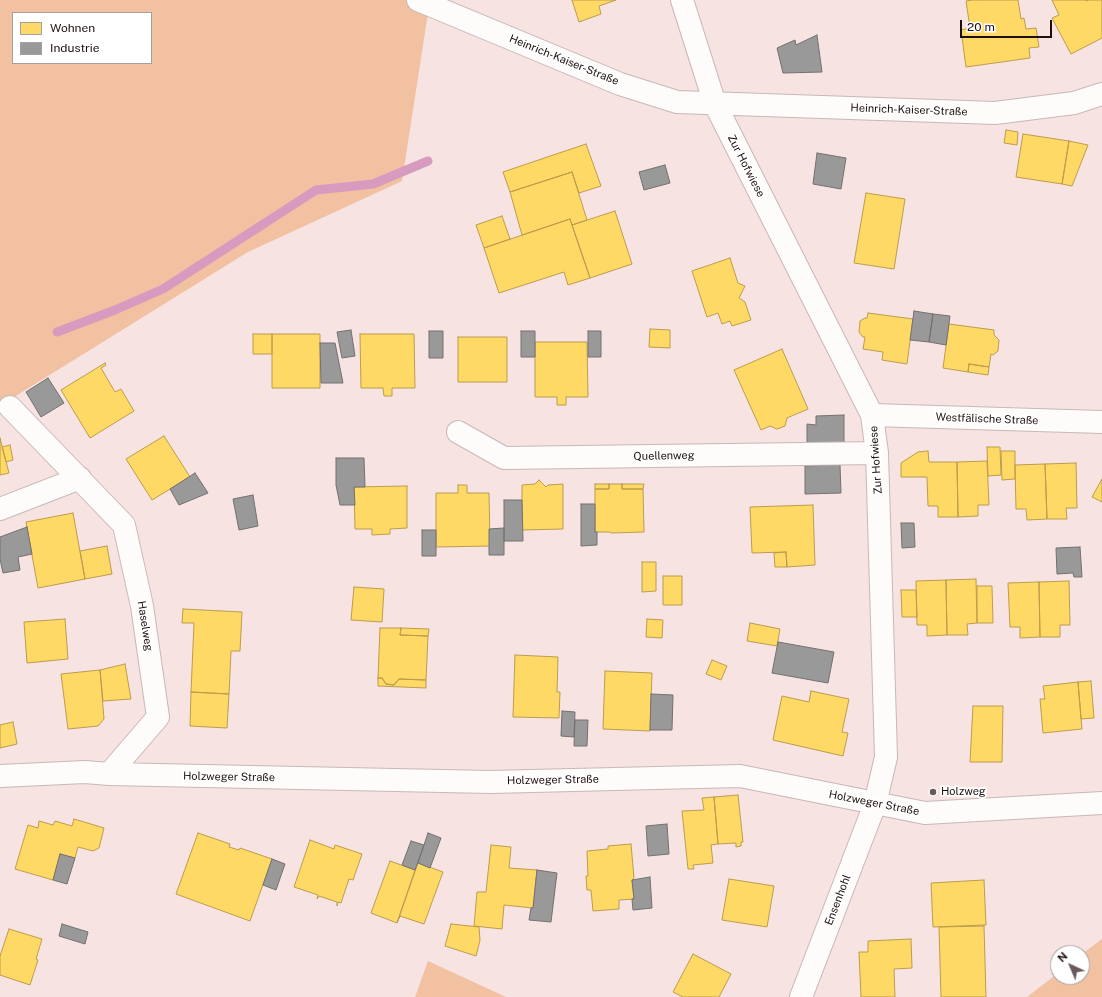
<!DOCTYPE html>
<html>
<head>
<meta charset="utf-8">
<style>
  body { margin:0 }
  #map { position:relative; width:1102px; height:997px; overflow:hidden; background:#f6e3e2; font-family:"Public Sans",sans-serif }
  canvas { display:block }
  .legend { position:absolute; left:12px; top:12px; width:140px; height:52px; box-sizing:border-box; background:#fff; border:1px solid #a59f9f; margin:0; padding:5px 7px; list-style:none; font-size:12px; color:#1e0f0f }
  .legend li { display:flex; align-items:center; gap:8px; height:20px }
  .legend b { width:20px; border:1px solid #a59f9f }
  .north { position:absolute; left:1050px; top:945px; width:40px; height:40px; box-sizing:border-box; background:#fff; border:1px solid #a59f9f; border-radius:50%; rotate:316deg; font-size:11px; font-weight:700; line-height:16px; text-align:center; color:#1e0f0f }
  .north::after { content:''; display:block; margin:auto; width:14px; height:18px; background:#6a5959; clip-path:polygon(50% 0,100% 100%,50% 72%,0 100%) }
  .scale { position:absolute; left:960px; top:20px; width:92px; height:18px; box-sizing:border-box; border:2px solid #1e0f0f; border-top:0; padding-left:5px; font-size:12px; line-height:14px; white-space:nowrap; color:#1e0f0f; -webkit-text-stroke:3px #fff; paint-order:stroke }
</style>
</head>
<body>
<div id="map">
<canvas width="1102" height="997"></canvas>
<ul class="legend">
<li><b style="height:11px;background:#ffd966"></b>Wohnen</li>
<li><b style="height:11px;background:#999"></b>Industrie</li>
</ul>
<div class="north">N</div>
<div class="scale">20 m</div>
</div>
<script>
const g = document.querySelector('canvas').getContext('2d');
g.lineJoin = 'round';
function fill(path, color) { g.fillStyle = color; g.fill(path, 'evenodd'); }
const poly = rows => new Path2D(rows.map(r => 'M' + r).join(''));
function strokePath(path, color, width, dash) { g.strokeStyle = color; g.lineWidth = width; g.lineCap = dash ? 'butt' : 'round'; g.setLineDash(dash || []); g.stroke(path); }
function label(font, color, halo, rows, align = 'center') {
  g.font = font + ' "Public Sans",sans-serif'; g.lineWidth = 4; g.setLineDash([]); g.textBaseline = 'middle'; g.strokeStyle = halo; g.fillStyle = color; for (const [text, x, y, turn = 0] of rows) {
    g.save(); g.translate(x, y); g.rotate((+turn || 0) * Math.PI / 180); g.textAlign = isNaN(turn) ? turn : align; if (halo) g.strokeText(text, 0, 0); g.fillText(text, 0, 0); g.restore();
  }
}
fill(poly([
  [0,0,430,0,402,181,248,252,6,402,0,405],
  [13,13,151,13,151,63,13,63],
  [1102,939,1102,997,1027,997,1058,973,1058,977,1082,977,1082,954],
  [428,961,506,997,415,997]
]), '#f1c1a2');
const homes = poly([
  [572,0,616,0,599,6,601,14,579,22,572,0],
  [972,0,1018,0,1021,19,1024,18,1026,29,1036,28,1039,47,1029,48,1030,58,966,67,961,30,970,28,966,1,972,0],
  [1052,0,1086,0,1086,1,1089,0,1102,0,1102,38,1071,54,1052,18,1059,15,1052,0],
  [1006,130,1018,132,1017,145,1004,143,1006,130],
  [1023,134,1069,141,1062,184,1016,177,1023,134],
  [1069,141,1088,145,1072,186,1062,184,1069,141],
  [586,144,601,186,579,193,572,172,510,192,503,172,586,144],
  [572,172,587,220,572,225,570,219,522,235,510,192,572,172],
  [866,193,905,199,894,269,854,263,866,193],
  [615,211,632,264,590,278,572,225,615,211],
  [502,216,510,239,484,248,476,225,502,216],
  [570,219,590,278,568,285,564,272,499,293,484,248,570,219],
  [730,258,738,283,745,286,739,298,745,302,751,320,732,326,730,321,722,324,718,313,707,317,692,271,730,258],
  [868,313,913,319,907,364,882,360,883,352,863,349,865,337,863,337,859,332,860,321,865,318,867,318,868,313],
  [949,324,994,330,994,335,999,340,998,351,993,355,991,354,989,367,969,364,968,372,943,368,949,324],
  [650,329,670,330,670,348,649,347,650,329],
  [253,334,272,334,272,354,253,354,253,334],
  [272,334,320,334,320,388,272,388,272,334],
  [360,334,414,334,415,388,392,388,392,396,384,396,383,388,361,388,360,334],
  [458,337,507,337,507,382,458,382,458,337],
  [535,342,587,342,588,397,566,397,566,405,557,405,557,397,535,397,535,342],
  [782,349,808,409,787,418,785,426,777,429,770,426,761,430,734,370,782,349],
  [105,363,106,365,101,368,115,392,121,389,134,411,90,438,61,390,105,363],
  [969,364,989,367,988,375,968,372,969,364],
  [164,436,190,477,152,500,126,459,164,436],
  [0,438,9,473,0,475,0,438],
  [10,445,13,460,6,462,2,447,10,445],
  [987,447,1000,447,1001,475,988,476,987,447],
  [928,451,929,462,957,462,958,517,938,517,938,506,928,506,927,477,901,477,901,463,918,452,928,451],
  [1001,451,1015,451,1015,479,1002,480,1001,451],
  [987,461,989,505,978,505,978,516,958,517,957,462,987,461],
  [1076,463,1077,508,1066,508,1067,519,1047,519,1045,464,1076,463],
  [1045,464,1047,519,1027,520,1026,509,1016,509,1015,465,1045,464],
  [1102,479,1102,502,1092,497,1102,479],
  [539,480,546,487,548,485,563,484,563,529,522,530,522,485,535,484,539,480],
  [595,484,609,484,609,489,595,489,595,484],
  [609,484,622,484,622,489,643,489,644,532,611,533,610,532,595,532,595,489,609,489,609,484],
  [622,484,644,484,643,489,622,489,622,484],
  [458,485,467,485,467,493,489,493,490,546,436,547,436,493,458,493,458,485],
  [407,486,407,528,390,529,390,534,372,535,372,529,355,529,354,487,407,486],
  [813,505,815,565,787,567,786,552,752,553,750,507,813,505],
  [73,513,85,579,38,588,26,522,73,513],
  [107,546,112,574,85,579,80,551,107,546],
  [786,552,787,567,775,567,774,553,786,552],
  [642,562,656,562,656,591,642,592,642,562],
  [663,576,682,576,682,605,663,605,663,576],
  [976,579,977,623,967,624,968,635,947,635,946,580,976,579],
  [946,580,947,635,927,636,927,625,917,625,916,581,946,580],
  [1069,581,1070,625,1060,625,1060,637,1040,637,1039,582,1069,581],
  [1039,582,1040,637,1020,638,1020,627,1010,627,1008,583,1039,582],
  [977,586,992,586,993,623,977,623,977,586],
  [354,587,384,589,382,622,351,620,354,587],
  [901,590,916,590,917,617,902,617,901,590],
  [183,609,242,612,240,651,231,651,229,694,191,692,194,623,182,623,183,609],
  [65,619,68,659,27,663,24,622,65,619],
  [647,619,663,620,662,638,646,637,647,619],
  [750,623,780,629,777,646,747,641,750,623],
  [380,628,401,628,400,635,428,636,426,680,399,679,394,685,386,684,382,678,378,678,380,628],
  [401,628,429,629,428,636,400,635,401,628],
  [515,655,558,657,557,692,560,692,559,718,513,717,515,655],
  [712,660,727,666,721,680,706,674,712,660],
  [125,664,131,699,103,701,100,670,125,664],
  [100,670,104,719,98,726,68,729,61,674,100,670],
  [605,671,652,673,650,731,603,729,605,671],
  [378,678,382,678,386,684,394,685,399,679,426,680,426,688,378,686,378,678],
  [1091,681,1094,718,1081,719,1078,682,1091,681],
  [1078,682,1082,729,1043,733,1040,699,1045,699,1043,686,1078,682],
  [811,691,849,699,842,732,848,733,843,756,773,740,782,696,809,702,811,691],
  [191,692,229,694,227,728,190,726,191,692],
  [973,706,1003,706,1002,762,970,762,973,706],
  [13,722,17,744,0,748,0,725,13,722],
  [738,795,743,842,741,842,741,846,736,847,736,843,718,844,714,797,738,795],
  [714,797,718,844,711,845,713,863,693,865,694,869,688,869,682,811,704,810,702,798,714,797],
  [74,819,104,828,99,848,93,851,78,847,75,858,60,854,53,880,15,869,28,825,38,828,39,821,53,825,55,821,72,826,74,819],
  [198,833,230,844,229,847,239,850,240,848,272,859,250,921,176,894,198,833],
  [310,840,334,849,335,845,362,854,353,880,349,879,341,903,338,902,337,906,337,902,319,896,317,899,318,895,294,887,310,840],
  [631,844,634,878,632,880,634,899,619,900,619,909,593,911,591,890,587,890,586,876,588,876,587,851,608,849,608,846,631,844],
  [491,845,511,847,509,868,537,870,533,908,504,905,502,929,474,926,477,892,486,892,491,845],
  [390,861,415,870,397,923,371,913,390,861],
  [418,863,443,872,424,924,400,916,397,923,418,863],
  [729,879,774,886,767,927,722,920,729,879],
  [984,880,986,925,933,927,931,883,984,880],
  [451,924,479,927,480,940,476,956,445,946,451,924],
  [984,926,986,997,941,997,939,927,984,926],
  [9,929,42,939,36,959,38,960,30,985,0,975,0,956,9,929],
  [911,939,912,968,894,969,895,997,861,997,859,952,868,952,868,941,911,939],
  [693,954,731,974,719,997,683,997,673,992,693,954]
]);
fill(homes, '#ffd966');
strokePath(homes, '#bc9c4c', 1);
const industry = poly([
  [817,35,822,72,783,73,777,48,795,40,796,45,817,35],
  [817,153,846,158,841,189,813,184,817,153],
  [665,165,670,183,644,190,639,172,665,165],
  [914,311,933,314,929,342,910,340,914,311],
  [933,314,950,316,946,345,929,342,933,314],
  [351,330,355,356,342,358,337,332,351,330],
  [429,331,443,331,443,358,429,358,429,331],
  [521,331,535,331,535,357,521,357,521,331],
  [588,331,601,331,601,357,588,357,588,331],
  [320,343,335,343,343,383,321,383,320,343],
  [48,378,64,403,41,417,26,392,48,378],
  [844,415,844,443,807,443,807,424,816,425,816,416,844,415],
  [336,458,364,458,365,487,354,487,355,505,340,505,336,485,336,458],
  [840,465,841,493,805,494,805,466,840,465],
  [195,473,208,493,179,505,170,489,195,473],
  [253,495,258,526,239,530,233,499,253,495],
  [504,500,522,500,523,541,504,541,504,500],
  [581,504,595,504,595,532,597,532,597,545,581,546,581,504],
  [901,523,914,523,915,547,902,548,901,523],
  [27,527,32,554,18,557,20,570,3,573,0,559,0,537,27,527],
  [504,528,504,555,489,555,489,529,504,528],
  [422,530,436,530,436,556,422,556,422,530],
  [1080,547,1082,577,1074,577,1073,573,1057,574,1056,548,1080,547],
  [778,642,834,652,828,683,772,673,778,642],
  [651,694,673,695,672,730,650,730,651,694],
  [562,711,575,712,574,737,561,736,562,711],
  [575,720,588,720,587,746,574,746,575,720],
  [667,824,669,854,648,856,646,826,667,824],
  [428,833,441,838,430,868,418,863,428,833],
  [411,841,424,845,415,870,402,865,411,841],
  [60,854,75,858,67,884,53,880,60,854],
  [272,859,285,864,276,890,263,885,272,859],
  [537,870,557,873,551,922,529,920,531,908,533,908,537,870],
  [650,877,652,908,633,910,632,899,634,899,632,880,650,877],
  [62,924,88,932,85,944,59,936,62,924]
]);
fill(industry, '#999');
strokePath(industry, '#747070', 1);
strokePath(poly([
  [57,332,115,310,163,289,316,190,373,184,428,161]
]), '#d69bbe', 9);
const minor = poly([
  [418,0,620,84,677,102,995,113,1074,103,1102,94],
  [682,0,715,104,872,415,877,453,886,757,875,804,801,997],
  [10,407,124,525,142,606,158,717,109,774],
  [872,415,1102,422],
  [458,432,504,458,877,453],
  [0,509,80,478],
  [0,776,85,772,109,774,490,782,740,776,925,813,1102,803]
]);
strokePath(minor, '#c8b8b7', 24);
strokePath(minor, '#fefbfb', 22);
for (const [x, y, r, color] of [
  [933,792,4,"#6a5959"]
]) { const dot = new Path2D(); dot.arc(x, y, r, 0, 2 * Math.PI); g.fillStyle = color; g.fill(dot); strokePath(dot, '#fff', 1.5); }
label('11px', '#1e0f0f', '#fff', [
  ["Heinrich-Kaiser-Straße",564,60,22],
  ["Heinrich-Kaiser-Straße",909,110,2],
  ["Zur Hofwiese",746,166,63],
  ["Westfälische Straße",987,419,2],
  ["Quellenweg",664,456,-1],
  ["Zur Hofwiese",876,460,-94],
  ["Haselweg",145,626,81],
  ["Holzweger Straße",229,777,1],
  ["Holzweger Straße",553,780,-1],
  ["Holzweger Straße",874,803,11],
  ["Ensenhohl",838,900,-69]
]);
label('11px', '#1e0f0f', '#fff', [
  ["Holzweg",941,792]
], 'left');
</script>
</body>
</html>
